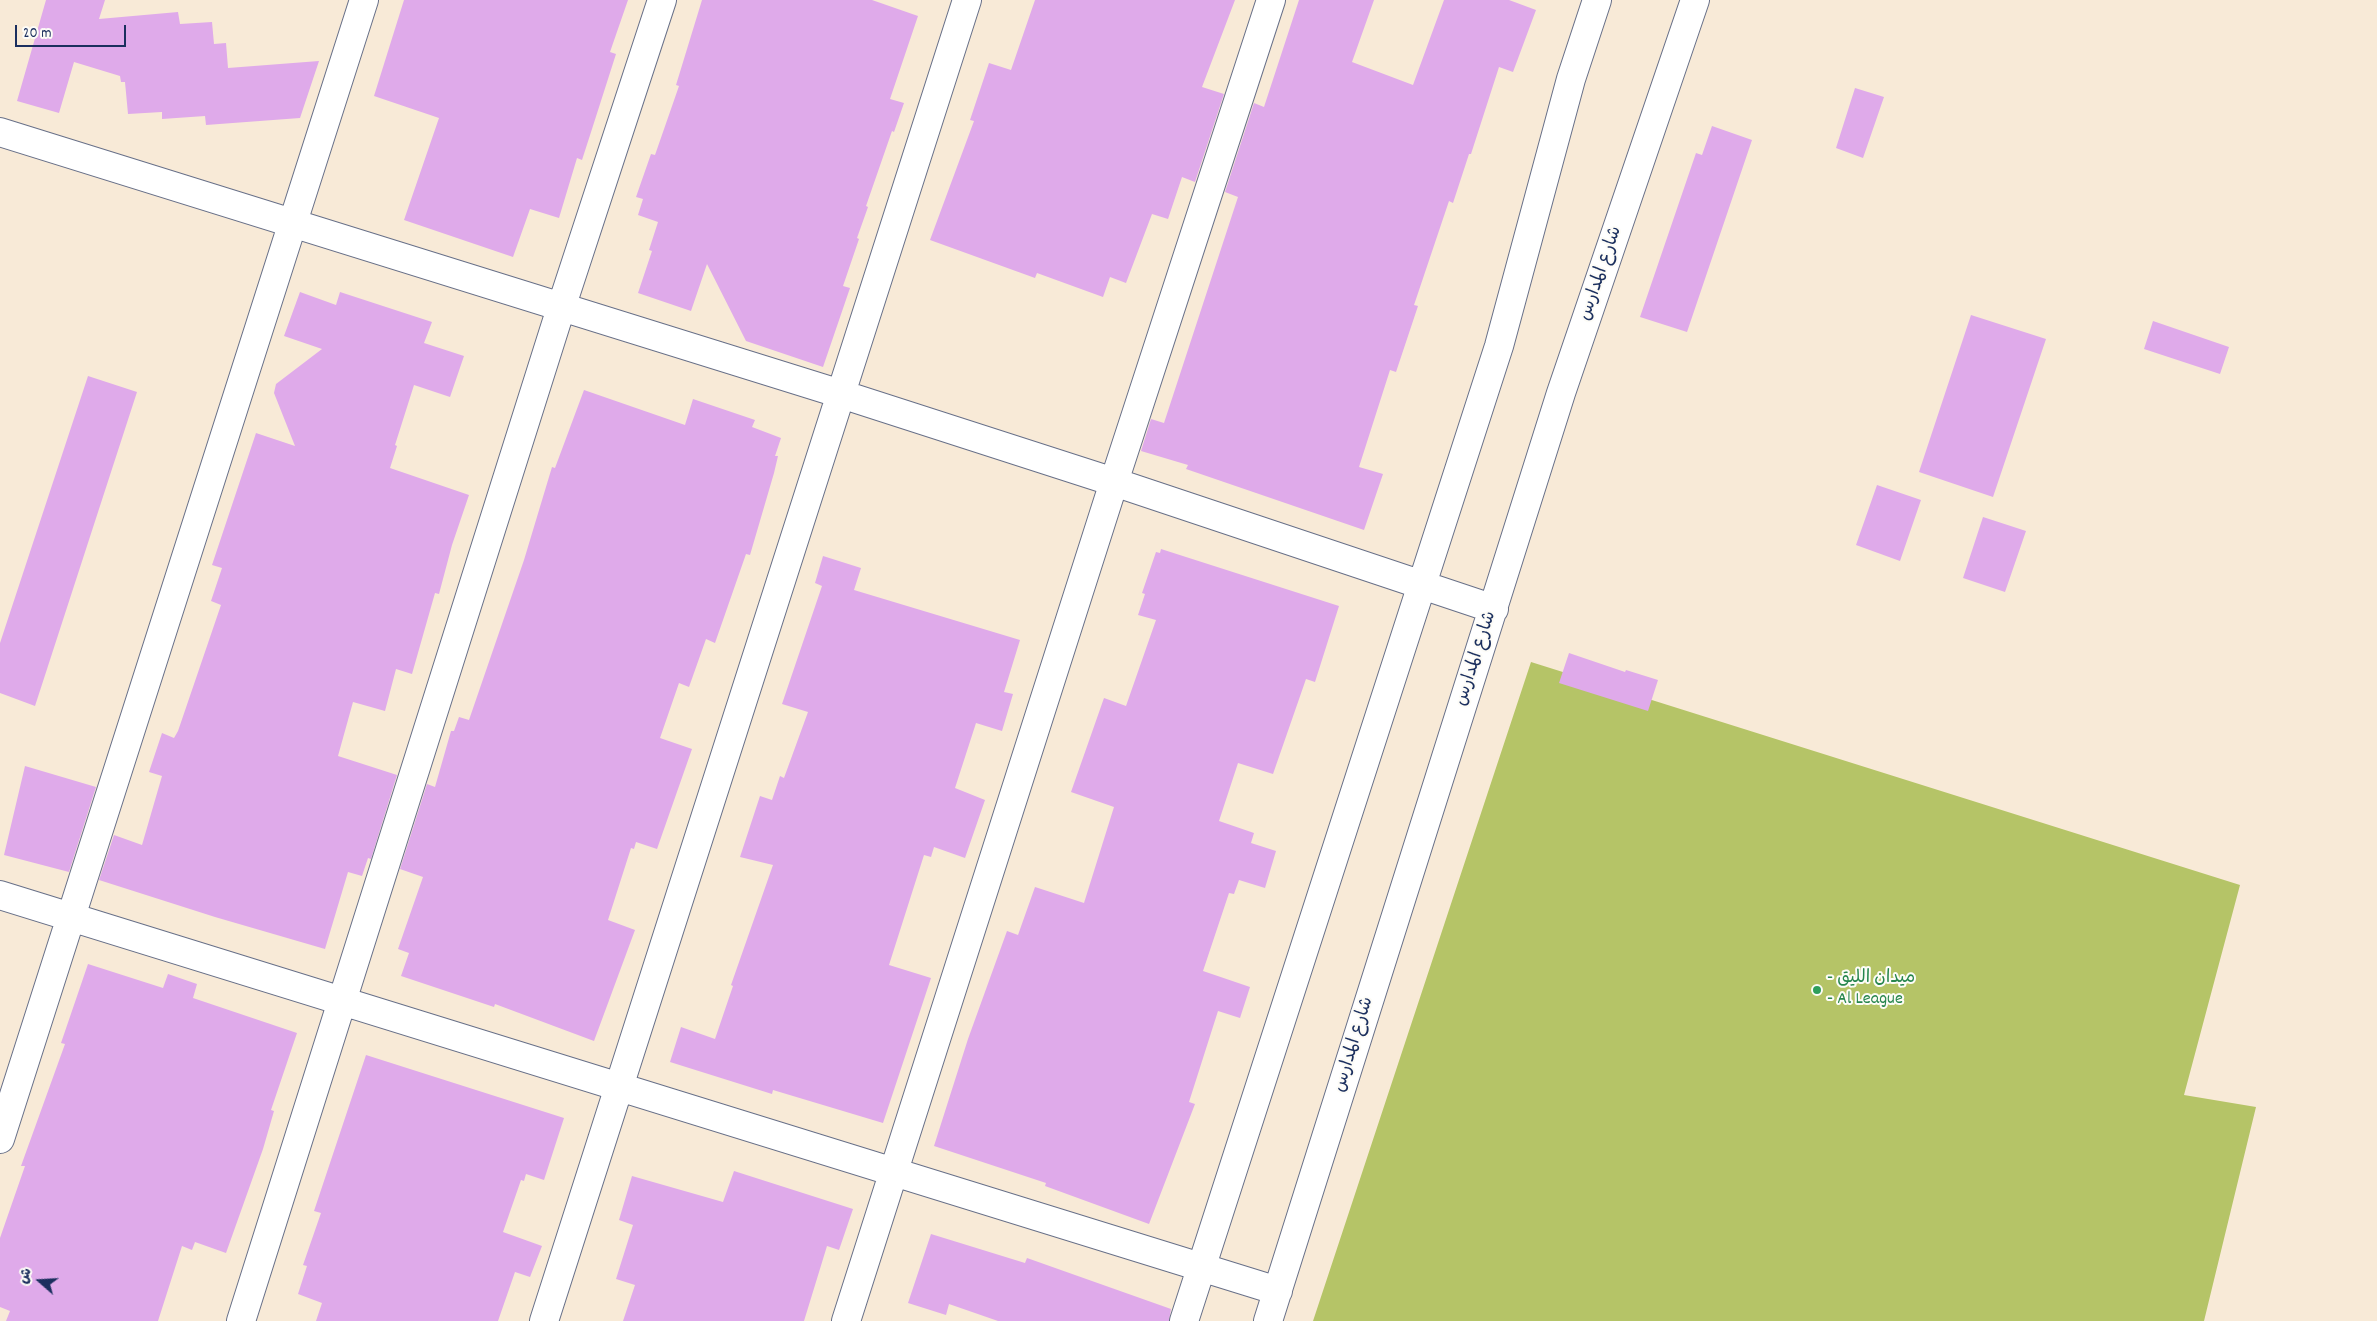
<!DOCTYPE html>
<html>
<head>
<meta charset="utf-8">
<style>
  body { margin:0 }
  #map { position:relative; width:2377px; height:1321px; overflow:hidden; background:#f8ead7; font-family:Dekko,"Playpen Sans Arabic",sans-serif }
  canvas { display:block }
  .north { position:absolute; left:15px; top:1256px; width:50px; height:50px; -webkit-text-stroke:4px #fdfcf7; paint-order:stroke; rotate:289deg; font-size:14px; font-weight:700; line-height:20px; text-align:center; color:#1b2f5e }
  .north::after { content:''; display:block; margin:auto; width:18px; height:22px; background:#1b2f5e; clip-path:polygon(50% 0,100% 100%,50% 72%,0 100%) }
  .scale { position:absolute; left:15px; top:25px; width:111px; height:22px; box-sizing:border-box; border:2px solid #1b2f5e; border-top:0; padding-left:6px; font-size:15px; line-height:18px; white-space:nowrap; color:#1b2f5e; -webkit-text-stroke:4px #fdfcf7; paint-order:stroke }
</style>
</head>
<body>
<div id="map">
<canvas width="2377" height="1321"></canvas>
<div class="north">ش</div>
<div class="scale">20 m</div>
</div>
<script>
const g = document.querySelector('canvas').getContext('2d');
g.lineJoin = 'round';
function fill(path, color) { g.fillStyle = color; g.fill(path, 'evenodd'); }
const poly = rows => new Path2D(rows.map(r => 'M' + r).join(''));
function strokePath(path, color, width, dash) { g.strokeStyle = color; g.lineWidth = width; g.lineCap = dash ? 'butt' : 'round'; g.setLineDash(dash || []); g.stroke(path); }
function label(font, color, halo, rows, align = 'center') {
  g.font = font + ' Dekko,"Playpen Sans Arabic",sans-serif'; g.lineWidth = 4; g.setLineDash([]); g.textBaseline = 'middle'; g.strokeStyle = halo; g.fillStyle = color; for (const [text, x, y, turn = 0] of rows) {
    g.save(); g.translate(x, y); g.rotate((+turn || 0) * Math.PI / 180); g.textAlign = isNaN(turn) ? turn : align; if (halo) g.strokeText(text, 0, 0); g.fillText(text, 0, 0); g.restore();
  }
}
fill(poly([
  [1531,662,2240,885,2184,1095,2256,1107,2204,1321,1313,1321]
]), '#b5c467');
fill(poly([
  [46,0,105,0,99,19,178,12,180,24,212,22,214,44,226,43,228,68,319,61,300,118,206,125,205,116,162,119,162,112,128,114,125,82,121,82,120,76,74,62,59,113,17,101],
  [404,0,628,0,610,52,616,54,592,129,582,160,577,158,559,218,530,209,513,257,404,220,439,118,374,96],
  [702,0,872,0,918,16,890,99,904,103,894,132,892,131,866,206,868,207,857,238,859,239,843,286,850,288,823,367,746,341,707,264,691,311,638,293,652,251,649,250,658,222,638,215,643,199,636,197,651,154,655,155,679,86,676,85],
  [1035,0,1235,0,1202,87,1224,94,1195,182,1182,177,1168,219,1152,214,1126,283,1110,277,1103,297,1037,273,1035,278,930,240,974,121,970,120,989,63,1011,70],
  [1299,0,1374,0,1352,62,1413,85,1444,0,1509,0,1536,10,1513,72,1499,67,1471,154,1469,154,1453,203,1449,201,1414,305,1418,306,1396,372,1390,370,1359,467,1383,474,1364,530,1186,469,1188,465,1141,451,1151,419,1164,423,1238,197,1225,192,1254,103,1264,107],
  [1855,88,1884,97,1863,158,1836,148],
  [1712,126,1752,140,1687,332,1640,317,1696,153,1702,155],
  [300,292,336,305,340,292,432,322,424,343,464,356,450,397,414,385,395,445,397,446,390,468,469,495,452,545,439,594,435,593,412,674,396,669,385,711,353,702,338,756,397,775,371,859,368,858,362,876,348,872,325,949,215,917,99,880,114,835,142,845,162,776,149,772,162,733,174,738,178,731,221,605,211,601,222,568,212,565,256,433,295,446,274,393,276,384,322,349,284,336],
  [1971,315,2046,339,1993,497,1919,472],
  [2153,321,2229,347,2220,374,2144,349],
  [88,376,137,392,35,706,0,693,0,643],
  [584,390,685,425,693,399,755,420,752,427,781,438,775,456,778,456,774,473,750,555,746,554,715,643,706,639,689,687,679,683,660,738,692,749,657,849,636,842,634,849,631,848,608,920,635,930,594,1041,495,1004,494,1007,401,976,409,953,398,949,423,877,400,869,427,784,435,787,451,731,454,731,459,717,469,720,524,560,552,467,555,468],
  [1877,485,1921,500,1900,561,1856,545],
  [1983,517,2026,531,2005,592,1963,578],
  [1161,549,1339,606,1315,682,1306,679,1273,774,1238,763,1219,821,1254,833,1251,843,1276,851,1265,888,1239,880,1234,894,1229,893,1203,971,1250,987,1240,1018,1218,1011,1189,1102,1195,1104,1149,1224,1045,1186,1046,1183,934,1146,968,1039,1007,931,1018,935,1035,887,1084,903,1114,807,1071,792,1104,698,1126,706,1156,620,1138,615,1145,594,1142,593,1156,552,1160,553],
  [823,556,861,568,854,590,1020,640,1004,692,1013,694,1002,731,976,723,955,788,985,800,965,858,934,847,931,857,924,855,889,965,931,978,883,1123,773,1090,772,1094,670,1062,681,1027,715,1039,733,986,731,985,773,865,740,857,760,796,772,800,780,776,784,778,808,712,782,704,822,586,815,583],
  [1569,653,1625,672,1626,670,1658,680,1648,711,1559,683],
  [25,766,96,787,69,872,4,855],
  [88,964,163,988,168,974,197,984,193,998,297,1033,271,1110,274,1111,263,1149,226,1253,195,1242,192,1250,182,1246,158,1321,6,1321,10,1311,0,1307,0,1238,25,1166,21,1166,65,1044,61,1043],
  [366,1055,564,1118,544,1180,526,1174,524,1181,521,1180,503,1232,542,1246,530,1277,515,1272,498,1321,316,1321,322,1303,298,1294,307,1266,303,1265,321,1213,314,1211],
  [734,1171,853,1209,839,1250,827,1246,804,1321,623,1321,635,1285,616,1279,633,1225,619,1220,632,1176,723,1202],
  [931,1234,1025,1263,1027,1258,1171,1309,1169,1321,998,1321,949,1304,946,1315,908,1303]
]), '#dfaaea');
const street = poly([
  [0,132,841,394,1114,482,1494,609],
  [0,895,1278,1291],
  [0,1139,364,0],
  [241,1321,561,308,662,0],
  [544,1321,967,0],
  [846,1321,1114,482,1271,0],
  [1184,1321,1499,346,1571,79,1597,0],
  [1268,1321,1561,393,1695,0]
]);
strokePath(street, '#687088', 30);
strokePath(street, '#fff', 28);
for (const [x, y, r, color] of [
  [1817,990,5,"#2e9e5b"]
]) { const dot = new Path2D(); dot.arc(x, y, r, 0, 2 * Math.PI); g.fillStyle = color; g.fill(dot); strokePath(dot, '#fdfcf7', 2); }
label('18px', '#1b2f5e', '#fdfcf7', [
  ["شارع المدارس",1602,274,-71],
  ["شارع المدارس",1477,659,-72],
  ["شارع المدارس",1355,1045,-73]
]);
label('18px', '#27864d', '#fdfcf7', [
  ["- ميدان الليق",1827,980],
  ["- Al League",1827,1001]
], 'left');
</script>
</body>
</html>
